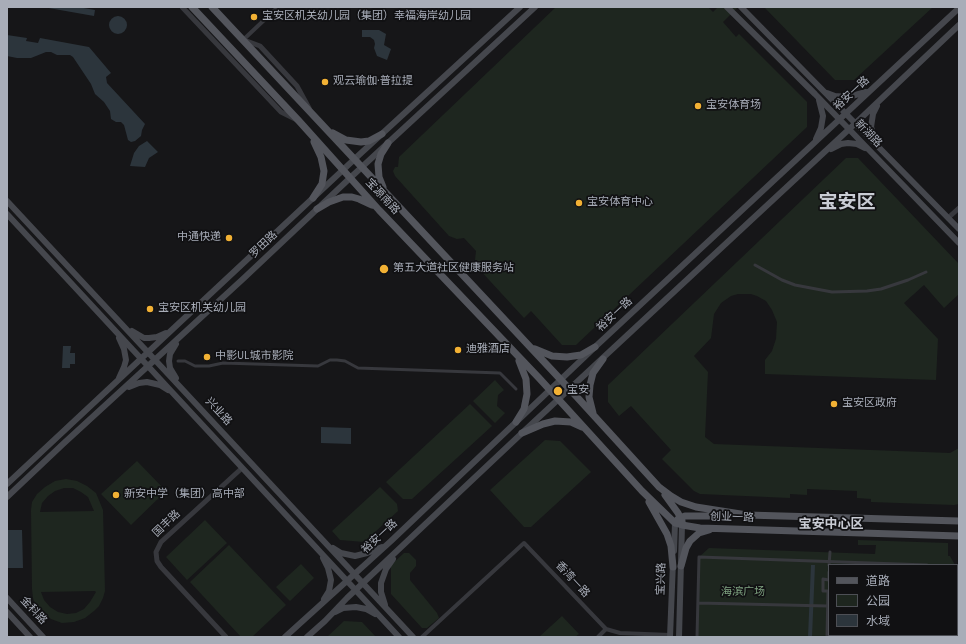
<!DOCTYPE html>
<html>
<head>
<meta charset="utf-8">
<style>
  body { margin:0 }
  #map { position:relative; width:966px; height:644px; overflow:hidden; background:#161618; font-family:"Source Sans 3","Noto Sans SC",sans-serif }
  canvas { display:block }
  .frame { position:absolute; inset:0; border:8px solid #a8adb8; pointer-events:none }
  .legend { position:absolute; left:828px; top:564px; width:130px; height:72px; box-sizing:border-box; background:#111113; border:1px solid #4d4f55; margin:0; padding:5px 7px; list-style:none; font-size:12px; color:#a8adb8 }
  .legend li { display:flex; align-items:center; gap:8px; height:20px }
  .legend b { width:20px; border:1px solid #4d4f55 }
</style>
</head>
<body>
<div id="map">
<canvas width="966" height="644"></canvas>
<div class="frame"></div>
<ul class="legend">
<li><b style="height:5px;background:#53555c"></b>道路</li>
<li><b style="height:11px;background:#1e261f"></b>公园</li>
<li><b style="height:11px;background:#2c353c"></b>水域</li>
</ul>
</div>
<script>
const g = document.querySelector('canvas').getContext('2d');
g.lineJoin = 'round';
function fill(path, color) { g.fillStyle = color; g.fill(path, 'evenodd'); }
const poly = rows => new Path2D(rows.map(r => 'M' + r).join(''));
function strokePath(path, color, width, dash) { g.strokeStyle = color; g.lineWidth = width; g.lineCap = dash ? 'butt' : 'round'; g.setLineDash(dash || []); g.stroke(path); }
function label(font, color, halo, rows, align = 'center') {
  g.font = font + ' "Source Sans 3","Noto Sans SC",sans-serif'; g.lineWidth = 3.5; g.setLineDash([]); g.textBaseline = 'middle'; g.strokeStyle = halo; g.fillStyle = color; for (const [text, x, y, turn = 0] of rows) {
    g.save(); g.translate(x, y); g.rotate((+turn || 0) * Math.PI / 180); g.textAlign = isNaN(turn) ? turn : align; if (halo) g.strokeText(text, 0, 0); g.fillText(text, 0, 0); g.restore();
  }
}
fill(poly([
  [556,7,708,7,713,12,718,7,738,7,723,22,736,37,739,34,807,102,807,127,576,345,562,345,531,311,524,318,479,269,475,260,476,251,464,238,457,239,449,236,395,176,393,171,395,167,398,167,399,157],
  [764,7,933,7,854,80,835,80],
  [846,158,858,158,959,264,959,294,944,308,924,285,904,303,938,339,936,380,765,374,765,360,772,351,776,339,777,322,772,310,766,301,757,296,751,294,738,294,731,296,721,303,714,314,711,338,694,356,708,372,705,437,714,444,950,453,959,448,959,504,954,505,871,502,871,499,857,498,857,491,807,489,807,495,790,494,790,498,700,494,694,491,662,459,671,450,631,406,619,416,608,402,608,385],
  [495,380,504,390,498,395,497,406,505,413,495,423,473,401],
  [470,404,492,426,412,499,403,499,386,482],
  [545,440,560,441,591,472,531,527,524,527,490,490],
  [137,461,166,491,131,525,101,494],
  [66,479,77,481,87,486,96,493,103,510,105,591,103,598,99,606,94,611,85,618,74,622,62,623,51,619,42,612,35,604,33,598,32,589,31,510,32,502,37,494,45,487,55,481],
  [64,488,73,488,81,492,88,497,94,511,40,512,42,503,48,496,55,491],
  [41,592,95,591,96,592,90,602,84,609,76,613,67,614,58,612,50,607,44,600],
  [380,487,397,504,398,511,364,542,340,540,332,531],
  [205,520,227,543,187,580,166,557],
  [858,540,948,543,948,556,950,556,955,565,829,565,829,635,956,635,956,637,697,637,699,557,709,548,875,554,876,545,858,545],
  [229,545,286,605,252,637,241,637,190,582],
  [404,553,409,553,416,560,416,566,410,573,410,580,437,613,439,618,427,628,422,628,391,594,391,565],
  [301,564,314,578,290,601,276,587],
  [562,616,579,634,575,637,539,637],
  [344,621,362,622,376,637,327,637]
]), '#1e261f');
fill(poly([
  [43,7,78,7,95,10,94,16],
  '109 25a9 9 0 1 1 18 0a9 9 0 1 1-18 0Z',
  [362,30,379,30,386,34,384,45,391,49,387,60,377,56,374,48,375,44,374,40,370,37,362,37],
  [7,35,27,38,26,41,38,43,40,38,89,47,111,73,106,77,107,83,145,124,142,130,141,136,135,141,131,142,128,140,124,125,121,122,116,122,111,119,110,111,104,102,95,94,91,84,73,57,70,55,57,55,51,52,46,52,31,58,17,58,7,56],
  [147,141,158,152,149,158,145,167,130,166,134,153,139,146],
  [63,346,71,346,70,353,75,353,75,364,70,364,70,368,62,368],
  [321,427,351,428,351,444,321,443],
  [7,530,22,530,23,568,7,568],
  [811,565,815,565,812,637,808,637]
]), '#2c353c');
strokePath(poly([
  [755,265,782,280,795,285,832,292,867,291,881,289,908,280,926,272],
  [178,361,185,361,195,366,209,366,223,363,318,366,330,360,337,360,345,361,358,368,500,373,516,389],
  [829,565,830,552],
  [829,580,823,579,823,591,829,591],
  [829,580,829,572],
  [698,603,828,606],
  [697,637,699,557,927,565],
  [827,637,828,591]
]), '#37383d', 3);
strokePath(poly([
  [243,40,278,7],
  [422,637,524,543,606,629,620,633,670,635],
  [598,637,606,629]
]), '#37383d', 4);
strokePath(poly([
  [182,7,281,112,297,120],
  [244,40,260,46,297,86,309,108],
  [948,218,959,208],
  [226,637,161,567,157,561,156,552,161,542,242,468]
]), '#37383d', 5);
strokePath(poly([
  [727,7,815,94,959,243],
  [741,7,959,229],
  [827,93,835,96,848,97,866,92],
  [816,139,821,128,823,116,819,100],
  [876,143,871,127,873,114,877,106],
  [831,149,841,144,848,143,857,144,865,148],
  [7,201,413,637],
  [7,214,399,637],
  [132,331,144,338,149,338,157,337,166,333],
  [119,338,124,349,126,360,124,367,119,378],
  [176,344,170,354,169,361,170,368,176,378],
  [129,387,139,383,147,382,160,385,168,390],
  [7,484,360,154,520,7],
  [7,497,63,444,244,278,350,178,535,7],
  [333,548,341,553,355,556,367,553,382,547],
  [674,551,675,523],
  [323,558,328,568,331,580,329,591,324,599],
  [7,598,43,637],
  [385,605,381,592,381,583,386,569,393,559],
  [7,612,30,637],
  [335,612,343,608,356,607,366,609,375,614],
  [285,637,391,541,595,347,959,8],
  [307,637,325,621,347,598,522,433,860,119,959,25],
  [670,637,673,562],
  [679,637,682,525]
]), '#45474d', 6);
strokePath(poly([
  [192,7,299,121,379,210,539,378,642,491,675,523,682,525,700,528,959,536],
  [212,7,576,396,659,487,671,496,681,502,696,507,747,515,959,521],
  [333,133,346,140,361,142,369,141,382,134],
  [383,187,379,177,378,164,381,154,388,143],
  [313,198,322,184,324,171,321,157,314,142],
  [317,209,329,202,343,197,352,197,359,199,372,205],
  [535,349,552,356,567,357,581,355,595,347],
  [593,413,589,397,590,385,593,373,603,359],
  [516,422,524,409,527,394,526,379,519,361],
  [522,433,543,424,555,421,571,422,582,427],
  [665,495,678,513,682,521],
  [649,502,667,534,671,546,673,567],
  [675,523,678,519,685,516,725,516],
  [681,566,686,548,690,541,699,533,709,530]
]), '#53555c', 7);
for (const [x, y, r, color] of [
  [254,17,4,"#f2b134"],
  [325,82,4,"#f2b134"],
  [698,106,4,"#f2b134"],
  [579,203,4,"#f2b134"],
  [229,238,4,"#f2b134"],
  [384,269,5,"#f2b134"],
  [150,309,4,"#f2b134"],
  [458,350,4,"#f2b134"],
  [207,357,4,"#f2b134"],
  [558,391,5,"#f2b134"],
  [834,404,4,"#f2b134"],
  [116,495,4,"#f2b134"]
]) { const dot = new Path2D(); dot.arc(x, y, r, 0, 2 * Math.PI); g.fillStyle = color; g.fill(dot); strokePath(dot, '#111113', 1.5); }
label('11px', '#a8adb8', '#111113', [
  ["宝安区机关幼儿园（集团）幸福海岸幼儿园",262,17],
  ["观云瑜伽·普拉提",333,82],
  ["宝安体育场",706,106],
  ["宝安体育中心",587,203],
  ["中通快递",221,238,"right"],
  ["第五大道社区健康服务站",393,269],
  ["宝安区机关幼儿园",158,309],
  ["迪雅酒店",466,350],
  ["中影UL城市影院",215,357],
  ["宝安",567,391],
  ["宝安区政府",842,404],
  ["新安中学（集团）高中部",124,495]
], 'left');
label('11px', '#a8adb8', '#111113', [
  ["裕安一路",852,94,-43],
  ["新湖路",868,134,46],
  ["宝源南路",382,197,47],
  ["罗田路",264,245,-44],
  ["裕安一路",615,315,-43],
  ["兴业路",218,412,47],
  ["创业一路",732,518,2],
  ["国丰路",167,524,-44],
  ["裕安一路",380,537,-43],
  ["宝兴路",662,579,-88],
  ["香湾一路",572,580,47],
  ["金科路",33,611,47]
]);
label('11px', '#7fa381', '#111113', [
  ["海滨广场",743,593]
]);
label('bold 13px', '#c9ccd4', '#111113', [
  ["宝安中心区",831,525]
]);
label('bold 19px', '#c9ccd4', '#111113', [
  ["宝安区",847,204]
]);
</script>
</body>
</html>
